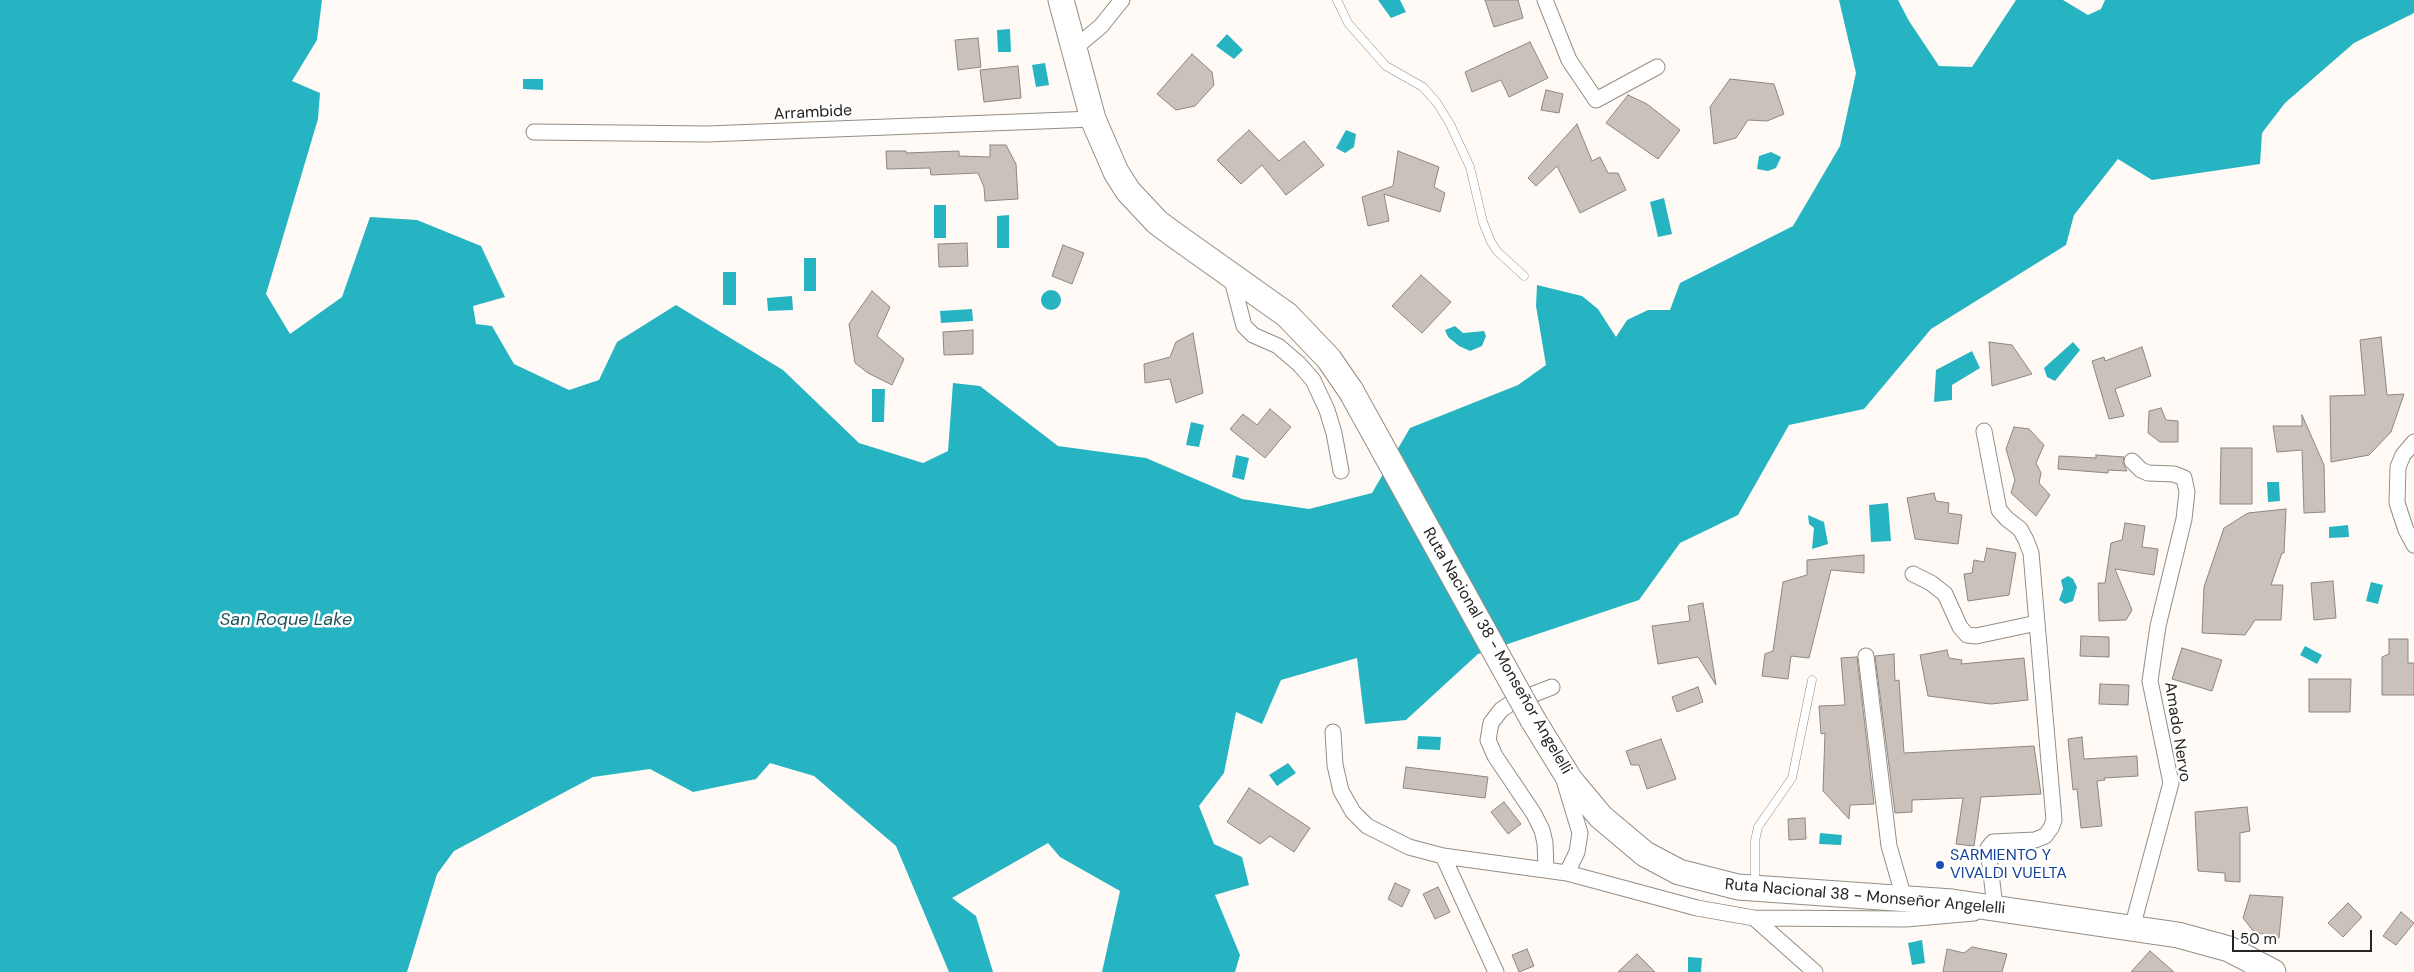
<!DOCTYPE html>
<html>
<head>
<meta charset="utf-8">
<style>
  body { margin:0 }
  #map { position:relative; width:2414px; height:972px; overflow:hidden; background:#fffaf5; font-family:"DM Sans",sans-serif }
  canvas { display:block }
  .scale { position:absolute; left:2232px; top:930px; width:140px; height:22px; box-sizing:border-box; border:2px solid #262320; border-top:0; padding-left:6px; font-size:15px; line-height:18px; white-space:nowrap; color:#262320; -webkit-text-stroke:4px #fff; paint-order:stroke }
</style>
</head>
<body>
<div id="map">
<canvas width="2414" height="972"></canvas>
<div class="scale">50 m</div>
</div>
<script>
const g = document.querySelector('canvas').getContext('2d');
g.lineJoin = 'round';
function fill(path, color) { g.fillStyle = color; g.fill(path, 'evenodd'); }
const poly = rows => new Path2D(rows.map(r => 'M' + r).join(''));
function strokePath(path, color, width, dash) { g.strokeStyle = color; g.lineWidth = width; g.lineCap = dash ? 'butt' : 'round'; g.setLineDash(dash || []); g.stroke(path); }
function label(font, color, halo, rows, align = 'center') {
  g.font = font + ' "DM Sans",sans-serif'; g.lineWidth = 5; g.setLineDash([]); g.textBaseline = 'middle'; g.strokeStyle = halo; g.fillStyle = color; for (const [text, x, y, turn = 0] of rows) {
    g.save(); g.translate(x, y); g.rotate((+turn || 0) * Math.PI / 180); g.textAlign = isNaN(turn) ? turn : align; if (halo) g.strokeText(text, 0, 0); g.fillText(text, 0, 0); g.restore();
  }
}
fill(poly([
  [0,0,322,0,317,40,292,81,320,93,318,119,266,294,290,334,342,297,370,217,417,220,481,246,505,297,473,306,476,324,492,326,514,364,569,390,599,380,617,342,676,305,783,370,859,443,923,463,948,451,953,383,980,386,1058,446,1146,458,1242,499,1309,509,1372,493,1410,428,1518,385,1546,365,1536,306,1537,285,1582,296,1598,309,1616,337,1627,320,1648,310,1670,310,1680,283,1793,226,1840,146,1856,73,1839,0,1898,0,1909,21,1939,66,1972,67,2016,0,2063,0,2088,15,2101,9,2105,0,2414,0,2414,13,2354,43,2285,103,2262,133,2260,164,2152,180,2118,159,2074,215,2066,245,1931,329,1864,409,1789,425,1738,515,1680,543,1639,600,1478,654,1406,720,1365,724,1357,658,1281,680,1262,724,1236,712,1224,773,1199,806,1214,844,1242,857,1249,885,1215,895,1240,955,1235,972,1102,972,1120,891,1060,857,1048,843,952,898,976,916,993,972,949,972,896,846,814,776,770,763,756,779,693,792,650,769,593,777,454,851,437,874,407,972,0,972],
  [1378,0,1400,0,1406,12,1391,18],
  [1010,29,1011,52,998,52,997,30],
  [1227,34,1243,50,1234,59,1216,46],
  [1045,63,1049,85,1036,87,1032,65],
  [523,79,543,79,543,90,523,89],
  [1346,130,1356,134,1354,147,1345,153,1336,148],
  [1771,152,1781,157,1776,168,1768,171,1757,169,1759,156],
  [1664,198,1672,234,1658,237,1650,202],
  [934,205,946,205,946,238,934,238],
  [1009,215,1009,248,997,248,997,216],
  [804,258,816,258,816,291,804,291],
  [723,272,736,272,736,305,723,305],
  '1041 300a10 10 0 1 1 20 0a10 10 0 1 1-20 0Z',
  [792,296,793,310,768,311,767,298],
  [972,309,973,321,941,323,940,311],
  [1455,326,1463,333,1484,331,1486,336,1482,346,1470,351,1459,346,1448,337,1445,330],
  [2073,342,2080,350,2055,381,2047,377,2044,368],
  [1972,351,1980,368,1952,385,1952,400,1934,402,1936,370],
  [872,389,885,389,884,422,872,422],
  [1191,422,1204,425,1199,447,1186,445],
  [1236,455,1249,458,1244,480,1232,477],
  [2267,482,2279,482,2280,501,2268,502],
  [1888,503,1891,541,1871,542,1869,505],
  [1808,515,1824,522,1828,544,1812,549,1814,528,1809,524],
  [2348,525,2349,537,2329,538,2329,527],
  [2068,576,2073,579,2077,587,2073,601,2065,604,2059,600,2063,589,2061,580],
  [2371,582,2383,585,2378,604,2366,601],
  [2305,646,2322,655,2317,664,2300,655],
  [1418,736,1441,737,1440,750,1417,749],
  [1288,763,1296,773,1277,786,1269,775],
  [1820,833,1842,835,1841,845,1819,844],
  [1922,940,1925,963,1912,965,1908,943],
  [1688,957,1702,958,1701,972,1688,972]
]), '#27b4c2');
const building = poly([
  [1485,0,1518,0,1523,18,1494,27,1485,0],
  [978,38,981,67,958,70,955,40,978,38],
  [1530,42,1548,78,1509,97,1501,80,1472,92,1465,72,1530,42],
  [1192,54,1212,72,1214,85,1195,106,1176,110,1157,94,1192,54],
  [1018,66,1021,98,984,102,980,70,1018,66],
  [1730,79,1774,84,1784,114,1767,121,1748,120,1736,138,1714,144,1710,107,1730,79],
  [1546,90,1563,94,1559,113,1541,110,1546,90],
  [1628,95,1647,104,1680,130,1658,159,1606,123,1628,95],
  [1577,124,1592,161,1600,157,1608,173,1618,173,1626,190,1580,213,1557,166,1536,186,1528,178,1577,124],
  [1249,130,1279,161,1304,141,1324,165,1286,195,1262,165,1241,184,1217,160,1249,130],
  [990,145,1006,145,1016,164,1018,199,985,201,984,187,978,173,931,175,930,168,887,169,886,151,906,151,906,153,959,151,959,156,990,157,990,145],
  [1398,151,1439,167,1434,187,1445,193,1440,212,1384,194,1389,221,1368,226,1362,197,1393,186,1398,151],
  [967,243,968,266,939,267,938,244,967,243],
  [1063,245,1084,253,1072,284,1052,276,1063,245],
  [1421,275,1451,302,1422,333,1392,306,1421,275],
  [872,291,890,307,877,336,904,359,892,385,868,373,855,363,849,324,872,291],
  [973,330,973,354,944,355,943,332,973,330],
  [1193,333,1203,393,1176,403,1170,379,1145,383,1144,364,1170,357,1176,342,1193,333],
  [2381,337,2387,395,2404,394,2391,432,2369,455,2331,462,2330,396,2365,395,2360,340,2381,337],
  [1989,342,2012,345,2032,374,1992,386,1989,342],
  [2142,347,2151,376,2115,389,2124,416,2109,419,2092,361,2104,357,2105,361,2142,347],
  [2161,408,2166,420,2178,421,2178,442,2160,442,2148,433,2149,411,2161,408],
  [1270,409,1291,427,1265,458,1230,429,1243,414,1257,425,1270,409],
  [2302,415,2324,465,2325,512,2304,513,2302,450,2277,452,2273,426,2302,426,2302,415],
  [2014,427,2029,429,2044,445,2036,463,2041,473,2039,483,2050,495,2036,516,2011,493,2015,480,2006,449,2014,427],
  [2221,448,2252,448,2252,504,2220,504,2221,448],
  [2096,455,2124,457,2123,463,2127,471,2108,470,2108,473,2058,469,2059,456,2096,458,2096,455],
  [1934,493,1936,501,1949,503,1948,513,1962,515,1958,544,1915,539,1907,498,1934,493],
  [2286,509,2284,553,2282,553,2271,585,2283,585,2281,620,2255,620,2245,635,2202,633,2204,587,2224,528,2248,513,2286,509],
  [2125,523,2145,526,2142,547,2158,549,2154,575,2115,569,2132,610,2126,620,2099,621,2098,583,2105,583,2111,543,2122,540,2125,523],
  [1987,548,2016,553,2009,595,1968,601,1964,574,1972,573,1974,560,1984,562,1987,548],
  [1864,555,1864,573,1831,570,1809,658,1791,656,1788,679,1762,676,1765,654,1773,651,1783,582,1807,575,1807,560,1864,555],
  [2333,581,2336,618,2314,620,2311,583,2333,581],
  [1703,603,1716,685,1698,657,1658,664,1652,626,1690,621,1688,606,1703,603],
  [2081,636,2109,637,2109,657,2080,656,2081,636],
  [2389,639,2408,639,2408,663,2414,663,2414,695,2382,695,2382,657,2389,654,2389,639],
  [2182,648,2222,660,2212,691,2172,679,2182,648],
  [1947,650,1949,658,1962,660,1961,664,2024,658,2028,700,1991,704,1928,696,1920,655,1947,650],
  [1894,654,1895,681,1899,680,1904,753,2034,746,2041,794,1981,797,1974,846,1956,844,1963,798,1912,800,1912,812,1895,813,1875,656,1894,654],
  [1857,657,1874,804,1850,805,1849,819,1823,791,1825,733,1821,734,1819,706,1845,705,1841,658,1857,657],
  [2309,679,2351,679,2350,712,2309,712,2309,679],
  [2100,684,2129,685,2128,705,2099,704,2100,684],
  [1698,687,1703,702,1677,712,1672,697,1698,687],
  [2082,737,2084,759,2137,756,2138,776,2104,778,2105,780,2097,781,2102,826,2081,828,2077,789,2073,790,2068,739,2082,737],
  [1661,739,1676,779,1647,789,1639,765,1631,765,1626,751,1661,739],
  [1406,767,1488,777,1485,798,1403,788,1406,767],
  [1249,788,1310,828,1294,852,1270,836,1260,844,1227,822,1249,788],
  [1504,802,1521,824,1508,834,1491,812,1504,802],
  [2247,807,2250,831,2240,833,2240,882,2225,881,2225,873,2198,871,2195,812,2247,807],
  [1805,818,1806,839,1789,840,1788,819,1805,818],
  [1395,883,1410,890,1402,907,1388,899,1395,883],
  [1438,887,1450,912,1435,919,1423,894,1438,887],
  [2250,895,2283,897,2279,938,2254,932,2243,918,2250,895],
  [2348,903,2362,917,2343,937,2328,923,2348,903],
  [2401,912,2414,923,2396,945,2383,936,2401,912],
  [1972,947,2007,954,2002,972,1943,972,1947,949,1964,953,1972,947],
  [1527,949,1534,966,1519,972,1512,955,1527,949],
  [2150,951,2174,972,2131,972,2150,951],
  [1637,954,1655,972,1618,972,1637,954]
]);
fill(building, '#cac2ba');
strokePath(building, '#8e867f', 1);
const service = poly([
  [1337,0,1348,23,1386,66,1423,87,1437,103,1450,124,1470,167,1483,222,1491,242,1497,251,1524,276],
  [1755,885,1755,841,1758,827,1792,778,1812,680]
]);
const minor = poly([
  [1545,0,1569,60,1596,100,1657,67],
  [1075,48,1101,26,1122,0],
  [534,132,707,134,1093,119],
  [1231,276,1244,326,1253,335,1278,346,1299,364,1313,380,1327,410,1334,433,1341,471],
  [1984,431,1999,510,2007,519,2020,529,2026,540,2031,553,2054,820,2051,828,2045,836,2035,840,1993,842,1988,848,1995,907],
  [2414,442,2403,455,2398,467,2397,503,2406,530,2414,545],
  [1913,574,1931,583,1945,594,1960,627,1967,635,1976,636,2037,623],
  [1866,656,1889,846,1904,898],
  [1333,732,1335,765,1341,791,1353,812,1367,826,1409,847,1443,856,1567,873,1697,908,1754,918,1906,919,1974,913],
  [1564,780,1580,833,1577,852,1567,873],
  [1443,856,1496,972],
  [1546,869,1545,843,1542,830,1534,814,1495,756,1488,740,1491,723,1501,710,1511,703,1552,687],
  [1754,918,1815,972],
  [2132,928,2171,783,2150,681,2158,626,2184,519,2187,492,2184,478,2174,474,2148,473,2141,470,2132,461]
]);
const primary = poly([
  [1061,0,1093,119,1116,172,1128,191,1157,222,1173,234,1287,315,1329,359,1351,391],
  [1533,720,1570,780,1601,817,1645,854,1679,872,1738,887,1952,902,2178,935,2229,949,2273,972]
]);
strokePath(service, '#948d85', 9);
strokePath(minor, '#948d85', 17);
strokePath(primary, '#948d85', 27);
strokePath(service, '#fff', 8);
strokePath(minor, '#fff', 15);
strokePath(primary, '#fff', 25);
const primaryBridge = poly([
  [1351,391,1533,720]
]);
strokePath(primaryBridge, '#948d85', 27, []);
strokePath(primaryBridge, '#fff', 25);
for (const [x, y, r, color] of [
  [1940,865,5,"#1a4fb4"]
]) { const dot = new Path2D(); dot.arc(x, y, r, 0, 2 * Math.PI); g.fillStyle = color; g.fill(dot); strokePath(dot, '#fff', 2); }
label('16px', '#262320', '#fff', [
  ["Arrambide",813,113,-3],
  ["Ruta Nacional 38 - Monseñor Angelelli",1497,651,60],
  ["Amado Nervo",2177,732,81],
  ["Ruta Nacional 38 - Monseñor Angelelli",1865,897,5]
]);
label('16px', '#164399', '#fff', [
  ["SARMIENTO Y",1950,856],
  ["VIVALDI VUELTA",1950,874]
], 'left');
label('italic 18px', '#1e555b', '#fff', [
  ["San Roque Lake",286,620]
]);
</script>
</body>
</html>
